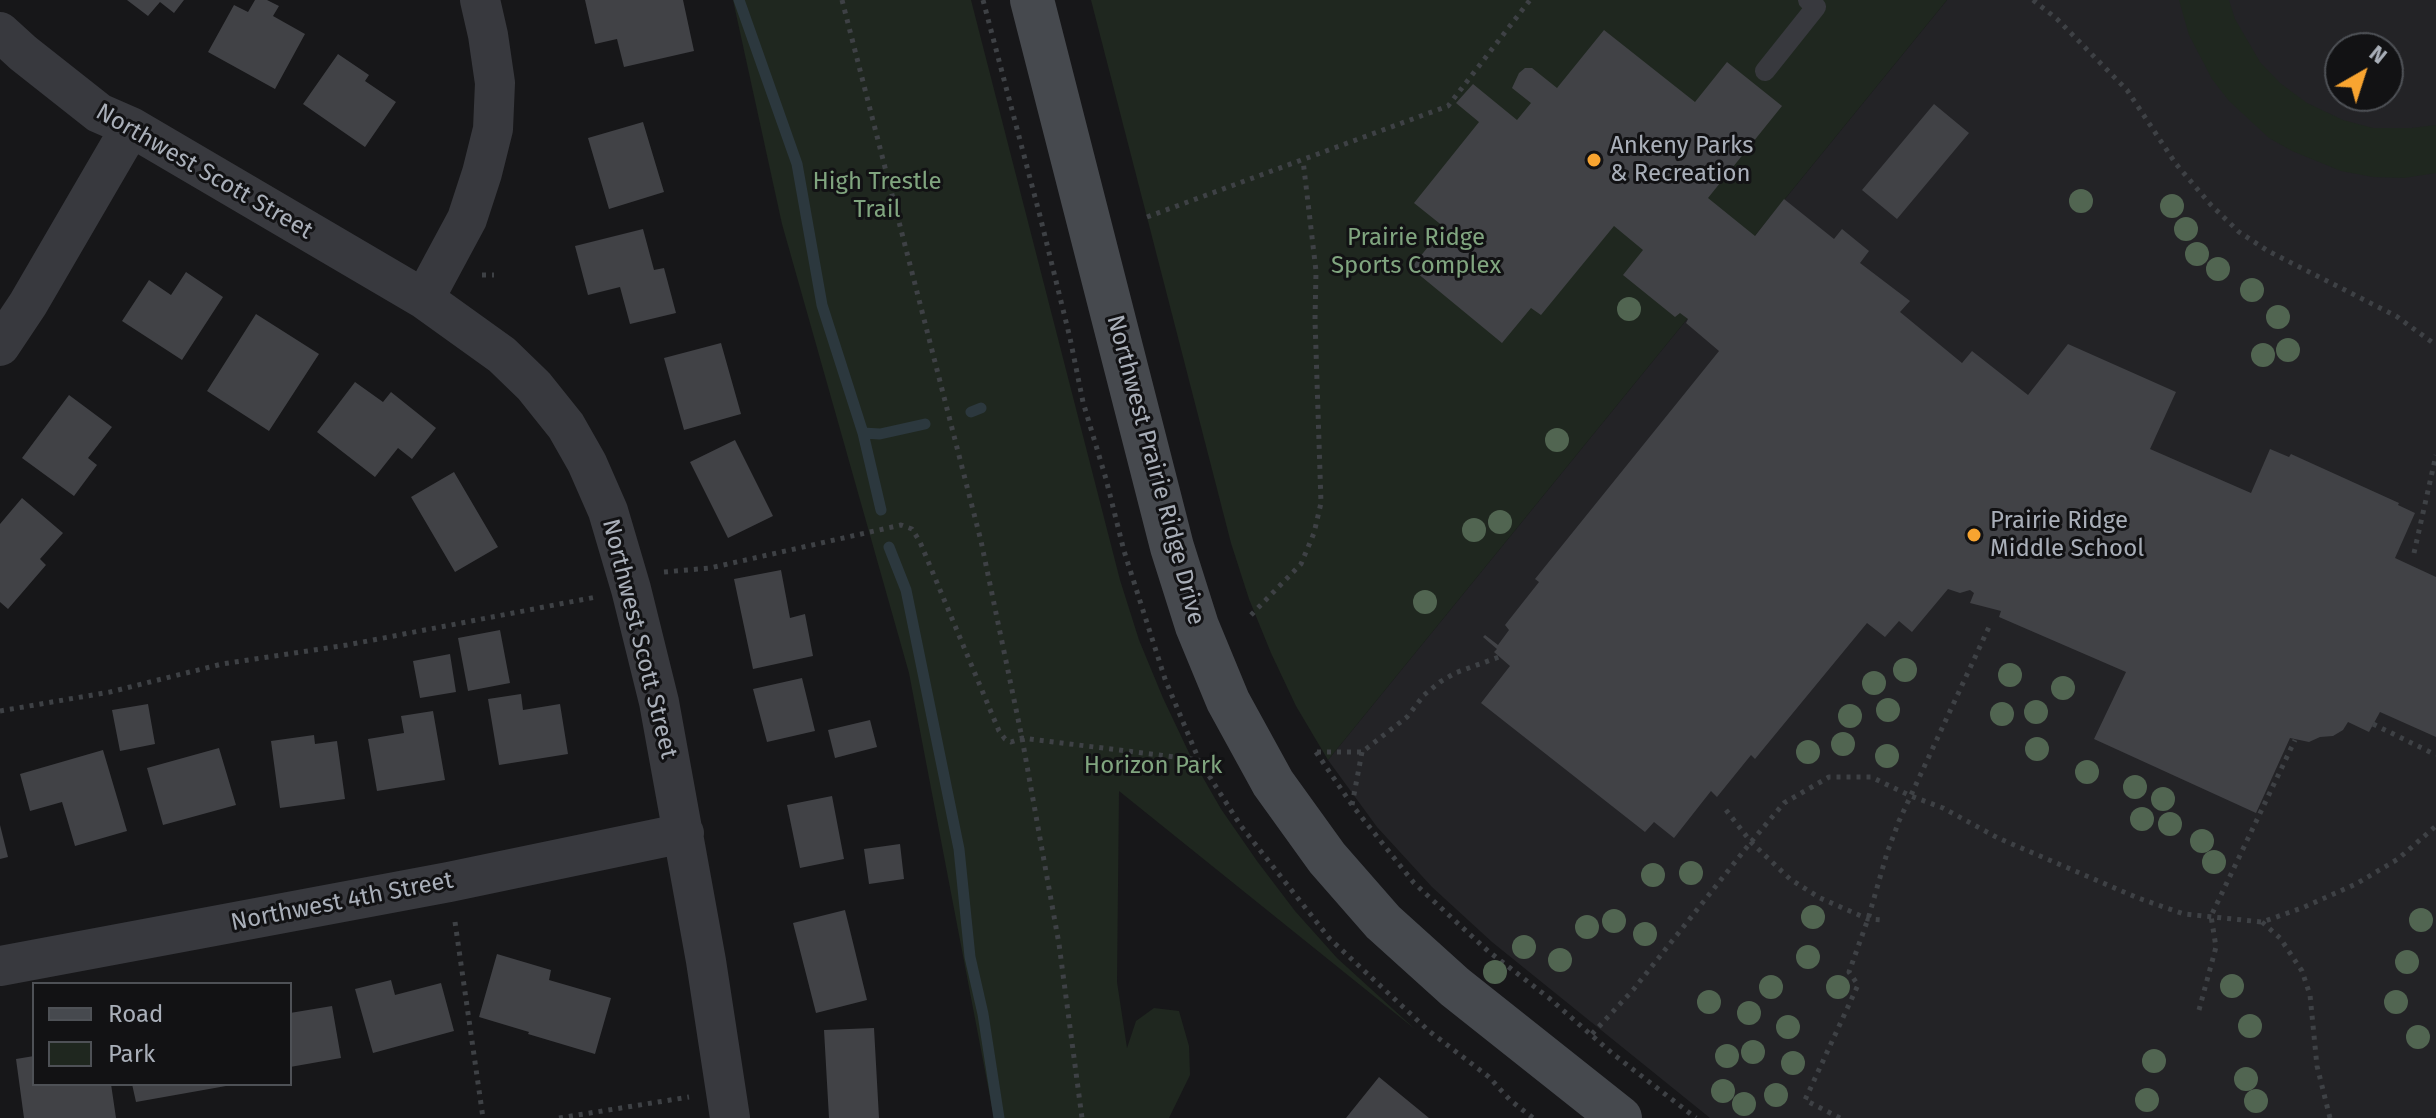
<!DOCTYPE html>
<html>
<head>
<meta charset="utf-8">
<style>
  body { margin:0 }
  #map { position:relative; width:2436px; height:1118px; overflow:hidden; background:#171719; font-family:"Fira Sans",sans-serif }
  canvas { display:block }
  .legend { position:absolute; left:32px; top:982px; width:260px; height:104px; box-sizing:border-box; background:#121214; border:2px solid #4e5156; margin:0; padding:10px 14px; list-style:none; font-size:24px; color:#a9afb9 }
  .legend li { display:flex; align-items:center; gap:16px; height:40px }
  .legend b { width:40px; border:2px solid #4e5156 }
  .north { position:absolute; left:2324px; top:32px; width:80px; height:80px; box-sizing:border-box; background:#121214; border:2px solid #4e5156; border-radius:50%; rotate:39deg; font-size:22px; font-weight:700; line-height:32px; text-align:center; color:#a9afb9 }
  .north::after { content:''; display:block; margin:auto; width:28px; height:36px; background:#f8a430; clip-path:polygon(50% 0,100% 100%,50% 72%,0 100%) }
</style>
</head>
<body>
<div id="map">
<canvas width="2436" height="1118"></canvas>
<ul class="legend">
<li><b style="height:10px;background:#46494e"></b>Road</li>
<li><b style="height:22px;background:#1f271f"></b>Park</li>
</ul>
<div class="north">N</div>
</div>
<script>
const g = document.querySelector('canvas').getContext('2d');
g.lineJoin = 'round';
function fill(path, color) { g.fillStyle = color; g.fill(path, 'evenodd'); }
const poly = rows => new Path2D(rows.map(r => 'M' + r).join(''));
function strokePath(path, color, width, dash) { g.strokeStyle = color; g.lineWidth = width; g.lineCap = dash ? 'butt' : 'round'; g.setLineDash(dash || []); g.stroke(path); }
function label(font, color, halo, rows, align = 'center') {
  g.font = font + ' "Fira Sans",sans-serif'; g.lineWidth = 6; g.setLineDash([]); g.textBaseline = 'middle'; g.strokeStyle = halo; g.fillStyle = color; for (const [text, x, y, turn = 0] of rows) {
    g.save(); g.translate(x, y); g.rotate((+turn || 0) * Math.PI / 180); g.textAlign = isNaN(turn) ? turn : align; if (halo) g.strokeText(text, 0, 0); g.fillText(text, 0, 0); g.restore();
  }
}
fill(poly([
  [1947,0,2436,0,2436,1118,1710,1118,1492,942,1432,887,1377,827,1328,760],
  [2340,48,2388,48,2388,96,2340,96]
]), '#232326');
fill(poly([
  [733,0,971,0,1120,580,1139,640,1163,698,1190,755,1221,809,1257,861,1295,911,1337,958,1416,1030,1119,791,1117,982,1127,1048,1136,1021,1154,1008,1179,1011,1189,1046,1190,1075,1169,1118,994,1118,909,673,782,224],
  [1091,0,1947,0,1328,760,1296,706,1271,653,1249,599,1231,543],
  [2179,0,2229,0,2235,19,2260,62,2280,83,2307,103,2343,120,2373,128,2412,128,2436,125,2436,173,2404,178,2373,177,2341,171,2292,151,2269,138,2229,101,2212,79,2189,35]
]), '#1f271f');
strokePath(poly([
  [739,0,797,164,822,305,863,433,881,510],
  [971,412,981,408],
  [863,433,880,434,925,424],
  [889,547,906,590,959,849,970,957,983,1014,999,1118]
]), '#2c383e', 11);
fill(poly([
  [127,0,184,0,174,13,160,2,148,16],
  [255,0,267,0,279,6,273,16,305,34,275,89,208,52,234,5,248,12],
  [585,0,683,0,694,51,624,67,617,39,595,44],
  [1604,30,1695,102,1727,62,1782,106,1708,198,1755,236,1784,199,1834,239,1842,229,1869,251,1860,263,1910,301,1900,312,1962,363,1972,351,2028,395,2068,344,2176,392,2150,449,2251,493,2270,449,2289,457,2291,454,2399,503,2398,505,2415,513,2395,558,2436,577,2436,737,2380,712,2369,732,2348,722,2343,730,2333,736,2320,737,2309,742,2290,738,2256,813,2094,739,2126,672,1999,617,2001,611,1970,603,1974,593,1970,590,1960,593,1948,589,1912,632,1899,621,1885,637,1867,623,1755,759,1751,755,1717,797,1711,791,1674,838,1654,822,1645,832,1481,703,1510,666,1494,652,1497,649,1483,637,1485,635,1498,645,1509,630,1505,625,1539,582,1535,579,1719,351,1686,323,1688,319,1680,313,1675,317,1623,275,1643,250,1614,226,1541,315,1531,308,1502,343,1411,268,1444,227,1414,203,1479,122,1456,103,1473,84,1517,120,1531,103,1512,88,1519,73,1525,68,1532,68,1557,88],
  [338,54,369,75,365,81,396,102,365,147,303,104],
  [1934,104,1969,133,1897,219,1862,190],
  [643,122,664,192,609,209,588,138],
  [643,229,654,270,664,268,676,313,630,324,620,287,588,295,575,246],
  [186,272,223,297,182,360,122,321,149,280,171,295],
  [256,314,319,354,269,431,207,391],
  [721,343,741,414,684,430,664,358],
  [355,382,383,402,391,392,436,428,412,459,398,448,375,477,317,432],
  [69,395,112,427,88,458,97,465,74,496,22,458],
  [735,440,773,516,728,538,690,462],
  [454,472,498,547,455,572,411,497],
  [22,498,63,533,40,559,46,565,8,609,0,602,0,524],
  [781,570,790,618,805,614,813,656,753,669,734,579],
  [500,630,510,683,468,691,458,638],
  [450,654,456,692,420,698,413,661],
  [802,678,815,731,767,742,753,689],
  [521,694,523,710,560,704,568,754,499,765,488,699],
  [148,704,155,744,120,751,112,710],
  [433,711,445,780,377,791,368,739,404,733,401,716],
  [870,720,877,747,835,758,828,730],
  [314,735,315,744,337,741,345,799,280,808,271,741],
  [219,748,236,805,163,825,147,768],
  [103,750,127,831,75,846,62,802,30,811,20,774],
  [832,796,844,859,800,868,787,805],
  [0,825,8,857,0,859],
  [900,844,904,879,869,884,864,849],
  [845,910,867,1000,816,1013,793,923],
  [497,954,551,970,549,980,611,998,595,1054,528,1034,529,1032,479,1017],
  [391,980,395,995,441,983,454,1031,373,1053,355,989],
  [332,1006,341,1058,290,1067,290,1013],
  [874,1028,879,1118,829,1118,824,1030],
  [34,1056,34,1084,111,1084,116,1118,24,1118,16,1059],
  [1379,1077,1429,1118,1346,1118],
  [132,1084,226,1084,226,1086,136,1102]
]), '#414246');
strokePath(poly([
  [842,0,981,541,1022,738,1059,944,1082,1118],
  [983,0,1040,216,1070,338,1083,402,1106,479,1124,551,1165,679,1199,760,1241,826,1330,939,1429,1031,1489,1077,1510,1100,1533,1118],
  [2033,0,2057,19,2127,90,2176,164,2211,205,2239,232,2268,251,2396,316,2436,345],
  [1147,217,1448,106,1530,0],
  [482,275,494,275],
  [2414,553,2436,455],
  [664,572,710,568,901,525,912,529,920,542,999,731,1005,739,1011,742,1022,738,1199,760],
  [1251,615,1301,564,1314,533,1321,503,1315,320,1316,271,1303,160],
  [0,711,110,692,222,664,347,645,596,597],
  [2373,724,2436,755],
  [1316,752,1352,805,1414,883,1488,951,1549,998,1613,1054,1696,1118],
  [1317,752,1362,752,1407,717,1424,695,1440,682,1455,673,1499,657],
  [1352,805,1362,752],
  [1726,810,1751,842,1790,879,1820,898,1868,919,1883,920],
  [455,922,483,1118],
  [2262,922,2280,938,2302,971,2310,995,2317,1066,2330,1118],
  [2199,1010,2216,947,2211,916,2295,740],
  [1592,1034,1633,990,1751,842,1784,803,1829,777,1871,777,1911,796,1943,808,1998,838,2138,898,2184,914,2262,922,2302,908,2356,884,2398,859,2436,826],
  [559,1118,689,1097],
  [1840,1118,1805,1100,1858,985,1849,972,1868,919,1887,853,1899,821,1989,627]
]), '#3e4145', 5, [4, 6]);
strokePath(poly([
  [1765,71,1816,7,1808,0]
]), '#38393e', 20);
strokePath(poly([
  [0,32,23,53,99,113,131,127,424,299,502,355,534,386,566,426,587,463,608,511,631,589,659,702,706,961,730,1118],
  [424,299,467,219,482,173,493,129,495,83,488,35,480,0],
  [0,346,28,304,131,127],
  [0,966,449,882,684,833]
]), '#38393e', 40);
strokePath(poly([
  [1032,0,1172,547,1197,626,1228,701,1273,783,1327,858,1383,922,1455,987,1620,1118]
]), '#46494e', 44);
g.fillStyle = '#516551';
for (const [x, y] of [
  [2081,201],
  [2172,206],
  [2186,229],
  [2197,254],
  [2218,269],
  [2252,290],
  [1629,309],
  [2278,317],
  [2288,350],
  [2263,355],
  [1557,440],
  [1500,522],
  [1474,530],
  [1425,602],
  [1905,670],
  [2010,675],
  [1874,683],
  [2063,688],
  [1888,710],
  [2036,712],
  [2002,714],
  [1850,716],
  [1843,744],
  [2037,749],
  [1808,752],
  [1887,756],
  [2087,772],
  [2135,787],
  [2163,799],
  [2142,819],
  [2170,824],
  [2202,841],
  [2214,862],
  [1691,873],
  [1653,875],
  [1813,917],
  [2421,920],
  [1614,921],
  [1587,927],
  [1645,934],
  [1524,947],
  [1808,957],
  [1560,960],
  [2407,962],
  [1495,972],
  [2232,986],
  [1771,987],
  [1838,987],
  [1709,1002],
  [2396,1002],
  [1749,1013],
  [2250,1026],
  [1788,1027],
  [2418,1037],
  [1753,1052],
  [1727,1056],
  [2154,1061],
  [1793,1063],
  [2246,1079],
  [1723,1091],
  [1776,1095],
  [2147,1100],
  [2256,1101],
  [1744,1104]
]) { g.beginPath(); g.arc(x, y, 12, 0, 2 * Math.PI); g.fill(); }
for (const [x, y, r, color] of [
  [1594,160,8,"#f8a430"],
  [1974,535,8,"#f8a430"]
]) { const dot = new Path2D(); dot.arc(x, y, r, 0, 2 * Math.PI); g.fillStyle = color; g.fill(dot); strokePath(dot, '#121214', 3); }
label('24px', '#a9afb9', '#121214', [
  ["Ankeny Parks",1610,146],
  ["& Recreation",1610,174],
  ["Prairie Ridge",1990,521],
  ["Middle School",1990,549]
], 'left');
label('24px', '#a9afb9', '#121214', [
  ["Northwest Scott Street",204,172,30],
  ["Northwest Prairie Ridge Drive",1155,470,75],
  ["Northwest Scott Street",639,639,76],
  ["Northwest 4th Street",342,902,-11]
]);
label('24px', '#80a57f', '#121214', [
  ["High Trestle",877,182],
  ["Trail",877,210],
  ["Prairie Ridge",1416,238],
  ["Sports Complex",1416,266],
  ["Horizon Park",1153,766]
]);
</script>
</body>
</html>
